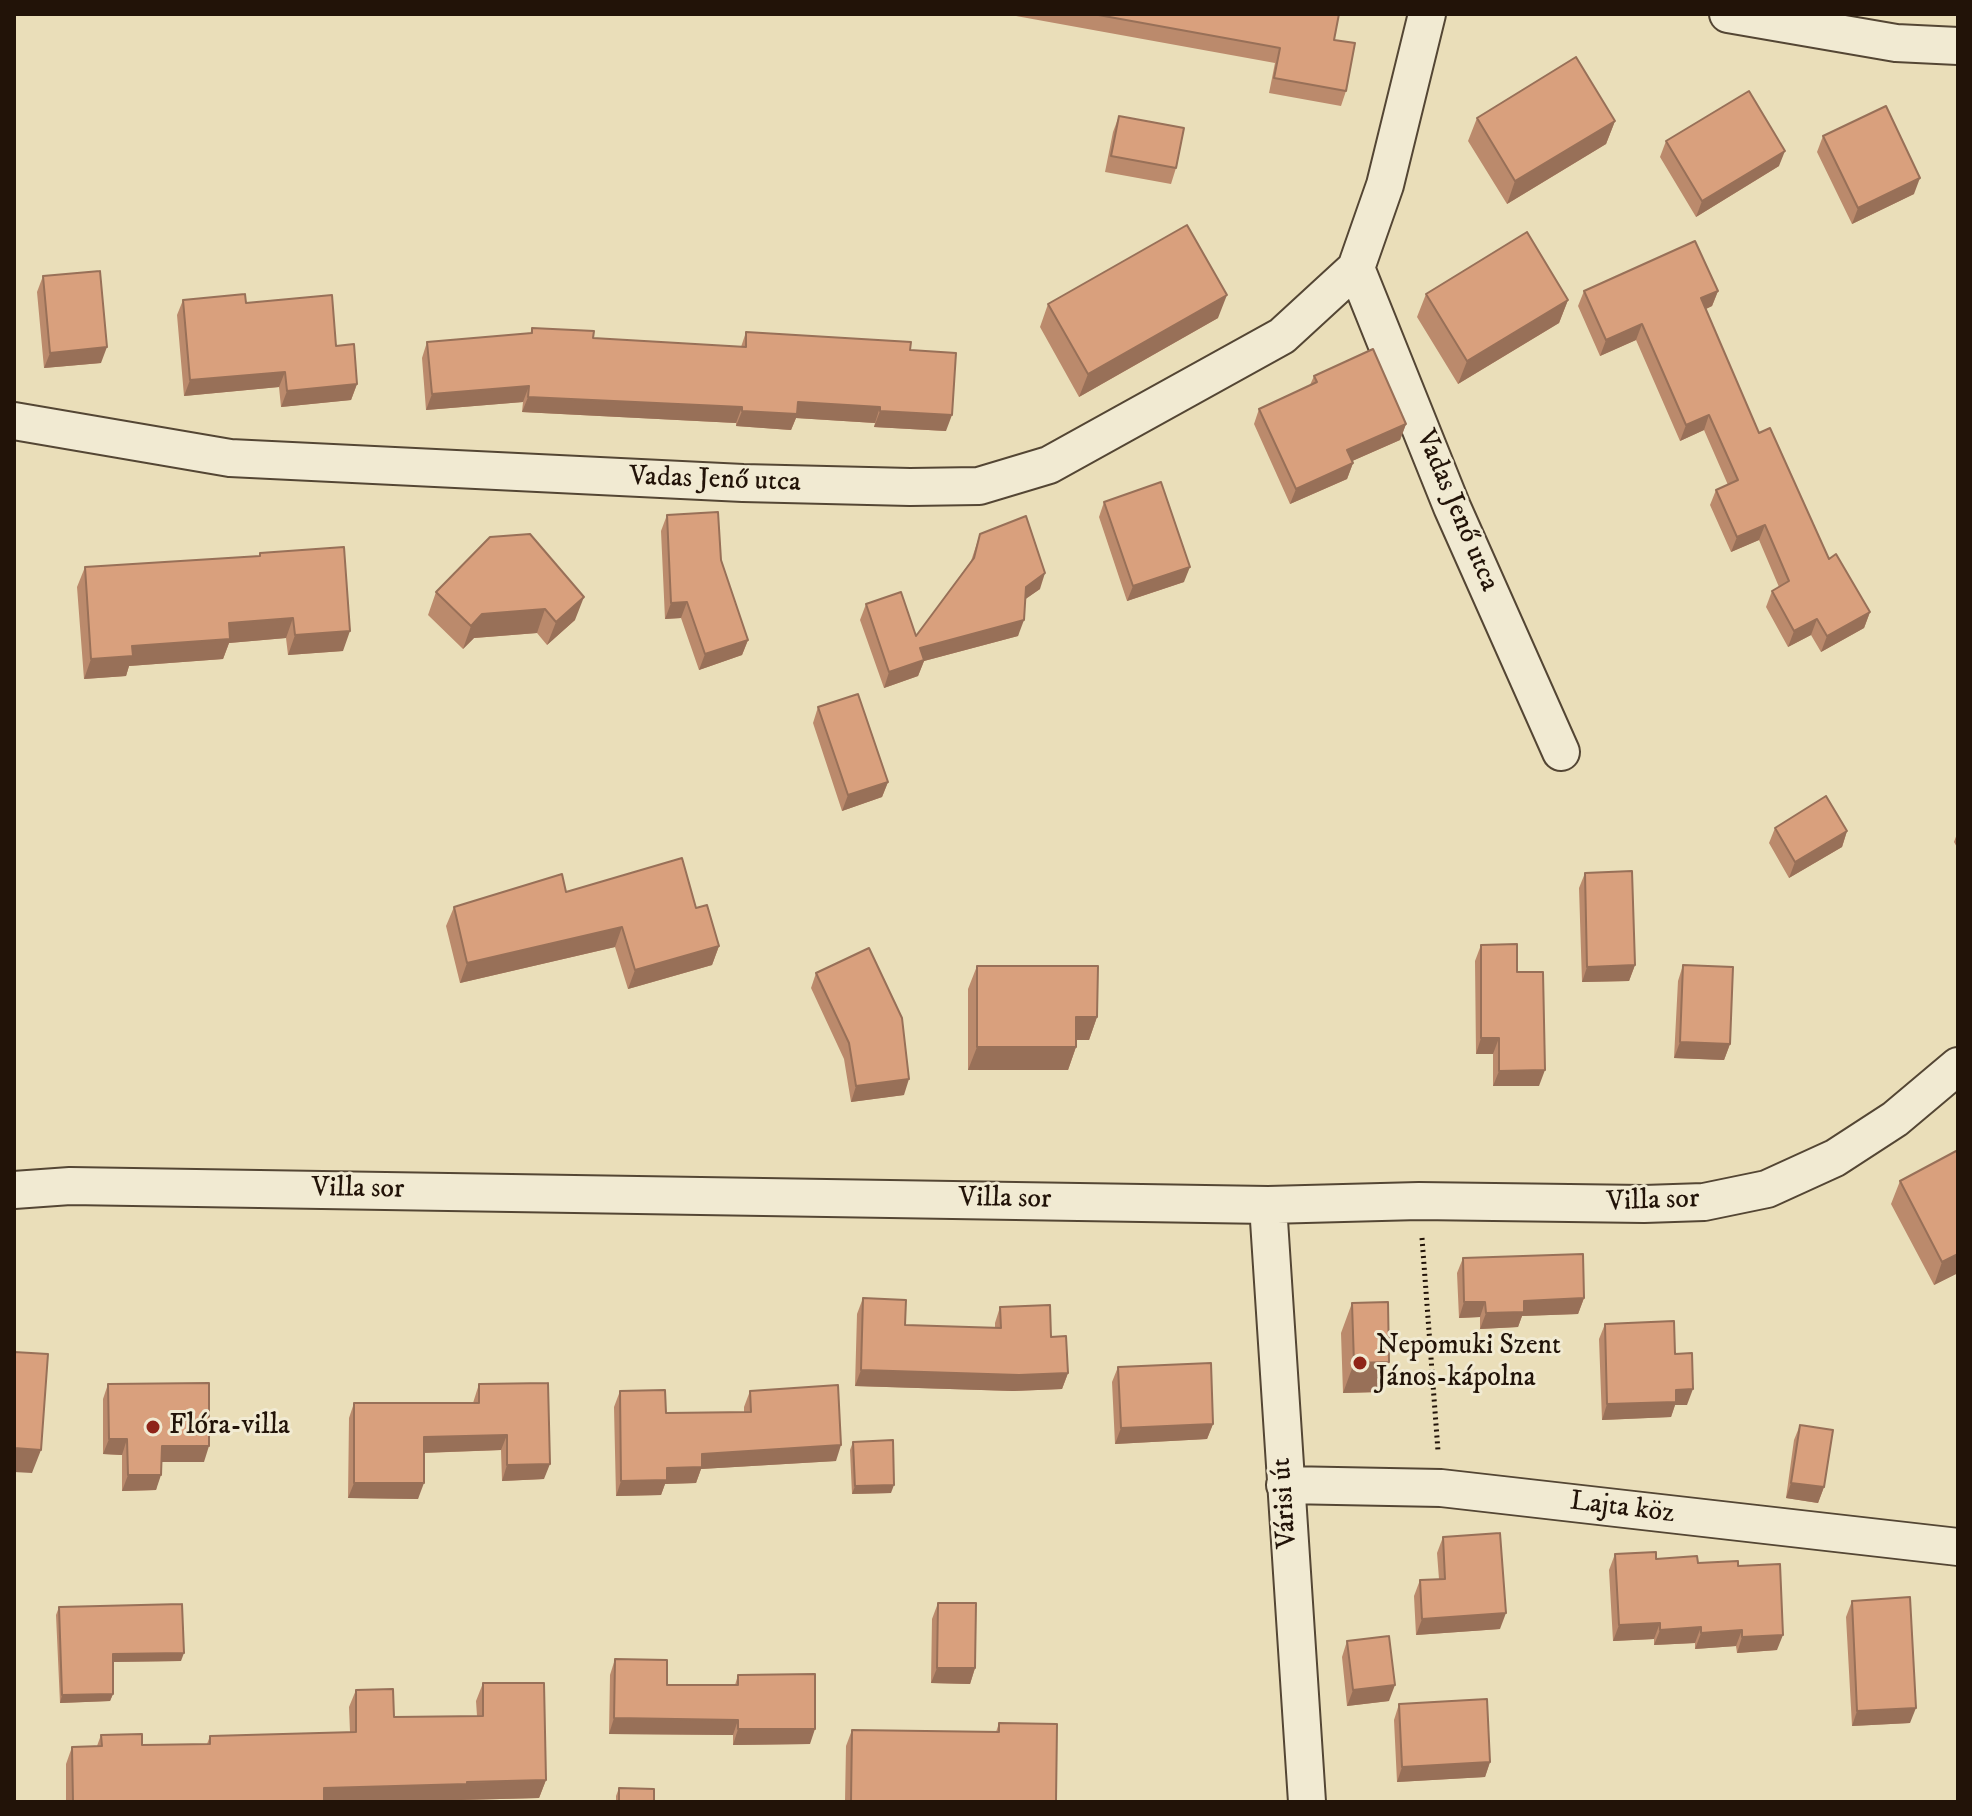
<!DOCTYPE html>
<html>
<head>
<meta charset="utf-8">
<style>
  body { margin:0 }
  #map { position:relative; width:1972px; height:1816px; overflow:hidden; background:#eadeb9; font-family:"IM FELL DW Pica",serif }
  canvas { display:block }
  .frame { position:absolute; inset:0; border:16px solid #221308; pointer-events:none }
</style>
</head>
<body>
<div id="map">
<canvas width="1972" height="1816"></canvas>
<div class="frame"></div>
</div>
<script>
const g = document.querySelector('canvas').getContext('2d');
g.lineJoin = 'round';
const poly = rows => new Path2D(rows.map(r => 'M' + r).join(''));
function strokePath(path, color, width, dash) { g.strokeStyle = color; g.lineWidth = width; g.lineCap = dash ? 'butt' : 'round'; g.setLineDash(dash || []); g.stroke(path); }
function fill(path, color) { g.fillStyle = color; g.fill(path, 'evenodd'); }
function label(font, color, halo, rows, align = 'center') {
  g.font = font + ' "IM FELL DW Pica",serif'; g.lineWidth = 6; g.setLineDash([]); g.textBaseline = 'middle'; g.strokeStyle = halo; g.fillStyle = color; for (const [text, x, y, turn = 0] of rows) {
    g.save(); g.translate(x, y); g.rotate((+turn || 0) * Math.PI / 180); g.textAlign = isNaN(turn) ? turn : align; if (halo) g.strokeText(text, 0, 0); g.fillText(text, 0, 0); g.restore();
  }
}
const minor = poly([
  [1728,14,1896,43,1958,46],
  [1356,268,1452,507,1561,752],
  [14,421,230,458,743,483,910,487,979,486,1049,465,1282,336,1356,268,1385,185,1427,14],
  [14,1190,70,1186,1268,1205,1419,1201,1644,1204,1704,1202,1767,1189,1835,1158,1895,1119,1958,1066],
  [1268,1205,1307,1802],
  [1285,1485,1441,1488,1958,1547]
]);
strokePath(minor, '#544634', 40);
strokePath(poly([
  [1422,1238,1438,1451]
]), '#221308', 5, [2, 4]);
strokePath(minor, '#f1ead2', 36);
fill(poly([
  [1005,14,1339,14,1334,40,1346,91,1341,106,1269,93,1275,63],
  [1119,116,1176,168,1171,184,1105,172,1113,132],
  [1477,118,1615,121,1606,144,1507,204,1468,141],
  [1823,136,1914,194,1852,224,1817,152],
  [1666,141,1779,166,1696,217,1660,157],
  [43,276,101,363,44,368,37,292],
  [1584,291,1718,291,1712,306,1706,309,1759,433,1829,559,1870,612,1864,628,1821,652,1811,635,1788,647,1766,607,1772,591,1779,587,1759,540,1731,552,1710,505,1716,490,1728,485,1704,430,1680,441,1636,340,1600,356,1578,306],
  [1426,294,1568,300,1559,323,1458,384,1417,317],
  [183,300,246,303,336,346,357,384,351,400,281,407,279,387,184,396,177,315],
  [1048,304,1218,318,1079,397,1040,327],
  [532,328,593,338,741,347,746,332,910,350,946,431,874,427,875,423,796,418,791,430,736,426,736,423,522,412,523,402,426,410,422,358,427,342,530,334],
  [1314,376,1406,424,1400,440,1352,461,1353,463,1347,479,1290,504,1254,424,1259,409,1310,385],
  [1104,502,1184,582,1127,601,1099,517],
  [667,515,748,640,742,655,699,670,681,618,665,619,661,531],
  [980,534,1040,589,1025,599,1018,636,924,661,918,676,884,688,860,620,866,604,916,636,971,561],
  [490,537,575,620,547,645,537,633,474,638,463,649,428,615,436,592],
  [260,553,343,651,288,655,286,638,229,643,223,659,129,666,126,676,84,679,77,587,85,567,259,556],
  [818,707,888,782,882,797,842,811,813,723],
  [1775,828,1847,831,1842,847,1789,878,1769,843],
  [1958,831,1958,849,1954,842],
  [1585,873,1635,965,1629,981,1582,982,1579,888],
  [566,892,696,908,719,946,712,965,628,989,615,947,460,983,446,926,454,907],
  [1481,945,1517,972,1539,1086,1493,1086,1493,1054,1476,1054,1475,961],
  [1683,965,1730,1044,1724,1060,1674,1058,1678,981],
  [977,966,1097,1017,1089,1040,1076,1040,1076,1047,1068,1070,968,1070,968,989],
  [816,973,904,1095,851,1102,844,1059,811,988],
  [1900,1181,1958,1273,1934,1285,1891,1204],
  [1463,1258,1584,1298,1578,1314,1522,1316,1518,1327,1480,1329,1480,1317,1459,1318,1457,1273],
  [863,1298,905,1325,995,1328,995,1323,1000,1307,1051,1337,1068,1373,1062,1389,1013,1391,855,1386,857,1314],
  [1352,1303,1378,1392,1343,1393,1341,1333],
  [1605,1324,1675,1354,1687,1405,1675,1405,1671,1417,1602,1420,1599,1339],
  [1118,1367,1213,1424,1207,1439,1115,1444,1112,1382],
  [108,1384,204,1462,162,1462,156,1490,122,1491,122,1455,103,1454,103,1399],
  [479,1384,544,1479,502,1481,501,1450,424,1453,418,1499,348,1498,349,1418,354,1403,473,1403],
  [620,1391,666,1413,744,1412,744,1407,750,1391,836,1461,701,1469,696,1483,665,1484,661,1495,616,1496,614,1407],
  [1800,1425,1824,1487,1818,1503,1786,1498,1794,1440],
  [853,1442,891,1493,852,1494,850,1450],
  [1443,1537,1500,1629,1416,1635,1414,1596,1420,1580,1439,1579,1437,1553],
  [1615,1554,1698,1563,1738,1566,1777,1650,1737,1653,1736,1646,1695,1649,1695,1643,1654,1645,1654,1639,1613,1641,1609,1570],
  [1852,1601,1910,1723,1852,1726,1846,1617],
  [938,1603,975,1668,970,1684,931,1683,932,1619],
  [59,1607,181,1661,113,1662,113,1694,110,1701,60,1703,56,1615],
  [1347,1641,1389,1701,1347,1706,1342,1657],
  [615,1659,667,1685,735,1685,738,1675,810,1744,733,1745,733,1735,609,1734,610,1675],
  [483,1683,546,1780,539,1798,461,1800,460,1802,66,1802,66,1764,72,1747,97,1746,101,1735,142,1745,207,1744,210,1736,350,1732,349,1707,356,1690,394,1717,477,1716,476,1701],
  [1399,1704,1490,1762,1485,1777,1397,1782,1394,1720],
  [999,1723,1056,1802,845,1802,846,1746,852,1730,996,1732],
  [619,1788,654,1802,616,1802,616,1796]
]), '#bb8a6c');
fill(poly([
  [1615,121,1606,144,1507,204,1515,181],
  [1785,151,1779,166,1696,217,1702,201],
  [1920,178,1914,194,1852,224,1858,208],
  [1718,291,1712,306,1695,314,1701,298],
  [1227,295,1218,318,1079,397,1088,374],
  [1568,300,1559,323,1458,384,1467,361],
  [1642,324,1636,340,1600,356,1606,340],
  [107,347,101,363,44,368,50,353],
  [285,372,279,387,184,396,190,380],
  [357,384,351,400,281,407,287,391],
  [529,386,523,402,426,410,432,394],
  [528,397,742,407,736,423,522,412],
  [798,402,880,407,875,423,796,418,791,430,736,426,742,411],
  [880,411,952,415,946,431,874,427],
  [1709,415,1704,430,1680,441,1686,425],
  [1406,424,1400,440,1341,466,1347,450],
  [1353,463,1347,479,1290,504,1296,489],
  [1765,525,1759,540,1731,552,1737,537],
  [1190,567,1184,582,1127,601,1133,586],
  [1045,573,1040,589,1020,603,1026,587],
  [584,597,575,620,547,645,556,622],
  [687,602,681,618,665,619,671,603],
  [545,609,537,633,474,638,463,649,471,626,482,614],
  [1870,612,1864,628,1821,652,1827,636],
  [293,618,286,638,229,643,223,659,129,666,126,676,84,679,91,659,132,646,229,623],
  [1817,619,1811,635,1788,647,1794,631],
  [1024,620,1018,636,924,661,918,676,884,688,889,672,920,648],
  [350,631,343,651,288,655,295,635],
  [748,640,742,655,699,670,705,654],
  [888,782,882,797,842,811,848,795],
  [1847,831,1842,847,1789,878,1795,862],
  [622,927,615,947,460,983,467,963],
  [719,946,712,965,628,989,635,970],
  [1635,965,1629,981,1582,982,1587,967],
  [1076,1017,1097,1017,1089,1040,1068,1040],
  [1481,1038,1499,1038,1493,1054,1476,1054],
  [1680,1042,1730,1044,1724,1060,1674,1058],
  [977,1047,1076,1047,1068,1070,968,1070],
  [1545,1070,1539,1086,1493,1086,1499,1071],
  [909,1079,904,1095,851,1102,856,1086],
  [1958,1254,1958,1273,1934,1285,1942,1262],
  [1584,1298,1578,1314,1522,1316,1518,1327,1480,1329,1486,1313,1524,1301],
  [1464,1302,1485,1302,1480,1317,1459,1318],
  [1389,1362,1378,1392,1343,1393,1354,1363],
  [861,1370,1068,1373,1062,1389,1013,1391,855,1386],
  [1693,1389,1687,1405,1675,1405,1671,1417,1602,1420,1607,1404,1676,1390],
  [1213,1424,1207,1439,1115,1444,1121,1428],
  [507,1435,501,1450,418,1453,424,1437],
  [109,1439,127,1439,122,1455,103,1454],
  [841,1445,836,1461,701,1469,696,1483,665,1484,661,1495,616,1496,621,1481,702,1454],
  [162,1446,209,1446,204,1462,156,1462],
  [14,1448,41,1450,32,1473,14,1472],
  [550,1464,544,1479,502,1481,507,1465],
  [128,1475,161,1475,156,1490,122,1491],
  [354,1483,424,1483,418,1499,348,1498],
  [1791,1483,1824,1487,1818,1503,1786,1498],
  [894,1485,891,1493,852,1494,855,1486],
  [1506,1613,1500,1629,1416,1635,1422,1619],
  [1660,1623,1654,1639,1613,1641,1619,1625],
  [1701,1627,1695,1643,1654,1645,1660,1630],
  [1742,1630,1736,1646,1695,1649,1701,1633],
  [1783,1635,1777,1650,1737,1653,1742,1637],
  [184,1653,181,1661,110,1662,113,1654],
  [937,1668,975,1668,970,1684,931,1683],
  [1395,1685,1389,1701,1347,1706,1353,1690],
  [113,1694,110,1701,60,1703,62,1695],
  [1916,1708,1910,1723,1852,1726,1857,1711],
  [614,1718,738,1720,733,1735,609,1734],
  [738,1729,815,1729,810,1744,733,1745],
  [1490,1762,1485,1777,1397,1782,1402,1767],
  [546,1780,539,1798,461,1800,460,1802,319,1802,324,1788]
]), '#987058');
const building = poly([
  [1093,14,1339,14,1334,40,1355,43,1346,91,1274,78,1280,48,1093,14],
  [1576,57,1615,121,1515,181,1477,118,1576,57],
  [1749,91,1785,151,1702,201,1666,141,1749,91],
  [1886,106,1920,178,1858,208,1823,136,1886,106],
  [1119,116,1184,128,1176,168,1111,156,1119,116],
  [1187,225,1227,295,1088,374,1048,304,1187,225],
  [1527,232,1568,300,1467,361,1426,294,1527,232],
  [1695,241,1718,291,1701,298,1759,433,1770,428,1829,559,1836,554,1870,612,1827,636,1817,619,1794,631,1772,591,1789,581,1765,525,1737,537,1716,490,1738,480,1709,415,1686,425,1642,324,1606,340,1584,291,1695,241],
  [100,271,107,347,50,353,43,276,100,271],
  [245,294,246,303,332,295,336,346,354,344,357,384,287,391,285,372,190,380,183,300,245,294],
  [532,328,594,331,593,338,746,347,746,332,911,342,910,350,956,353,952,415,880,411,880,407,798,402,797,414,742,411,742,407,528,397,529,386,432,394,427,342,532,333,532,328],
  [1373,349,1406,424,1347,450,1353,463,1296,489,1259,409,1317,382,1314,376,1373,349],
  [1161,482,1190,567,1133,586,1104,502,1161,482],
  [718,512,721,560,748,640,705,654,687,602,671,603,667,515,718,512],
  [1026,516,1045,573,1026,587,1024,620,920,648,924,660,889,672,866,604,901,592,916,636,974,558,980,534,1026,516],
  [530,534,584,597,556,622,545,609,482,614,471,626,436,592,490,537,530,534],
  [344,547,350,631,295,635,293,618,229,623,230,639,132,646,133,656,91,659,85,567,260,556,260,553,344,547],
  [858,694,888,782,848,795,818,707,858,694],
  [1826,796,1847,831,1795,862,1775,828,1826,796],
  [682,858,696,908,707,905,719,946,635,970,622,927,467,963,454,907,562,874,566,892,682,858],
  [1632,871,1635,965,1587,967,1585,873,1632,871],
  [1517,944,1517,972,1543,972,1545,1070,1499,1071,1499,1038,1481,1038,1481,945,1517,944],
  [869,948,902,1018,909,1079,856,1086,849,1043,816,973,869,948],
  [1683,965,1733,967,1730,1044,1680,1042,1683,965],
  [977,966,1098,966,1097,1017,1076,1017,1076,1047,977,1047,977,966],
  [1958,1150,1958,1254,1942,1262,1900,1181,1958,1150],
  [1583,1254,1584,1298,1524,1301,1524,1312,1486,1313,1485,1302,1464,1302,1463,1258,1583,1254],
  [863,1298,906,1300,905,1325,1001,1328,1000,1307,1050,1305,1051,1337,1066,1336,1068,1373,1019,1375,861,1370,863,1298],
  [1388,1302,1389,1362,1354,1363,1352,1303,1388,1302],
  [1674,1321,1675,1354,1692,1353,1693,1389,1676,1390,1676,1402,1607,1404,1605,1324,1674,1321],
  [14,1352,48,1354,41,1450,14,1448,14,1352],
  [1211,1363,1213,1424,1121,1428,1118,1367,1211,1363],
  [209,1383,209,1446,162,1446,161,1475,128,1475,127,1439,109,1439,108,1384,209,1383],
  [548,1383,550,1464,507,1465,507,1435,424,1437,424,1483,354,1483,354,1403,479,1403,479,1384,548,1383],
  [838,1385,841,1445,702,1454,702,1467,667,1468,667,1480,621,1481,620,1391,665,1390,666,1413,751,1412,750,1391,838,1385],
  [1800,1425,1833,1430,1824,1487,1791,1483,1800,1425],
  [893,1440,894,1485,855,1486,853,1442,893,1440],
  [1500,1533,1506,1613,1422,1619,1420,1580,1445,1579,1443,1537,1500,1533],
  [1656,1552,1656,1559,1697,1556,1698,1563,1738,1561,1738,1566,1780,1564,1783,1635,1742,1637,1742,1630,1701,1633,1701,1627,1660,1630,1660,1623,1619,1625,1615,1554,1656,1552],
  [1910,1597,1916,1708,1857,1711,1852,1601,1910,1597],
  [938,1603,976,1603,975,1668,937,1668,938,1603],
  [182,1604,184,1653,113,1654,113,1694,62,1695,59,1607,182,1604],
  [1389,1636,1395,1685,1353,1690,1347,1641,1389,1636],
  [615,1659,667,1660,667,1685,738,1685,738,1675,815,1674,815,1729,738,1729,738,1720,614,1718,615,1659],
  [483,1683,544,1683,546,1780,467,1782,467,1784,324,1788,324,1802,73,1802,72,1747,102,1746,101,1735,142,1734,142,1745,210,1744,210,1736,356,1732,356,1690,393,1689,394,1717,483,1716,483,1683],
  [1487,1699,1490,1762,1402,1767,1399,1704,1487,1699],
  [999,1723,1057,1724,1056,1802,851,1802,852,1730,999,1732,999,1723],
  [619,1788,654,1789,654,1802,619,1802,619,1788]
]);
fill(building, '#d9a07d');
strokePath(building, '#987058', 2);
for (const [x, y, r, color] of [
  [1360,1363,8,"#8f2418"],
  [153,1427,8,"#8f2418"]
]) { const dot = new Path2D(); dot.arc(x, y, r, 0, 2 * Math.PI); g.fillStyle = color; g.fill(dot); strokePath(dot, '#f1ead2', 3); }
label('28px', '#221308', '#f1ead2', [
  ["Vadas Jenő utca",715,481,2],
  ["Vadas Jenő utca",1456,511,67],
  ["Villa sor",358,1190,1],
  ["Villa sor",1005,1200,1],
  ["Villa sor",1653,1202,-2],
  ["Várisi út",1286,1503,-94],
  ["Lajta köz",1622,1509,7]
]);
label('28px', '#221308', '#f1ead2', [
  ["Nepomuki Szent",1376,1347],
  ["János-kápolna",1376,1379],
  ["Flóra-villa",169,1427]
], 'left');
</script>
</body>
</html>
